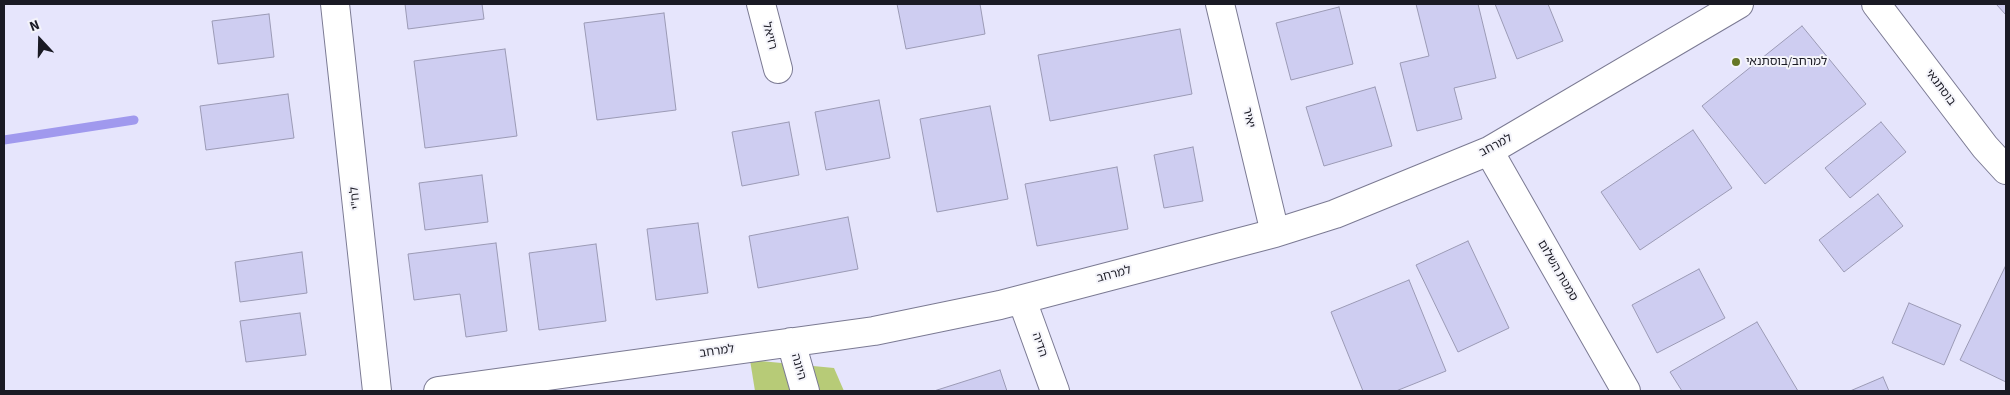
<!DOCTYPE html>
<html>
<head>
<meta charset="utf-8">
<style>
  body { margin:0 }
  #map { position:relative; width:2010px; height:395px; overflow:hidden; background:#e6e5fc; font-family:"Source Sans 3",sans-serif }
  canvas { display:block }
  .frame { position:absolute; inset:0; border:5px solid #1a1a24; pointer-events:none }
  .north { position:absolute; left:15px; top:15px; width:50px; height:50px; -webkit-text-stroke:4px #f4f4fa; paint-order:stroke; rotate:339deg; font-size:14px; font-weight:700; line-height:20px; text-align:center; color:#1a1a24 }
  .north::after { content:''; display:block; margin:auto; width:18px; height:22px; background:#1a1a24; clip-path:polygon(50% 0,100% 100%,50% 72%,0 100%) }
</style>
</head>
<body>
<div id="map">
<canvas width="2010" height="395"></canvas>
<div class="frame"></div>
<div class="north">N</div>
</div>
<script>
const g = document.querySelector('canvas').getContext('2d');
g.lineJoin = 'round';
function fill(path, color) { g.fillStyle = color; g.fill(path, 'evenodd'); }
const poly = rows => new Path2D(rows.map(r => 'M' + r).join(''));
function strokePath(path, color, width, dash) { g.strokeStyle = color; g.lineWidth = width; g.lineCap = dash ? 'butt' : 'round'; g.setLineDash(dash || []); g.stroke(path); }
function label(font, color, halo, rows, align = 'center') {
  g.font = font + ' "Source Sans 3","Noto Sans Hebrew",sans-serif'; g.lineWidth = 4; g.setLineDash([]); g.textBaseline = 'middle'; g.strokeStyle = halo; g.fillStyle = color; for (const [text, x, y, turn = 0] of rows) {
    g.save(); g.translate(x, y); g.rotate((+turn || 0) * Math.PI / 180); g.textAlign = isNaN(turn) ? turn : align; if (halo) g.strokeText(text, 0, 0); g.fillText(text, 0, 0); g.restore();
  }
}
fill(poly([
  [750,360,834,368,844,391,755,391]
]), '#b7cb77');
strokePath(poly([
  [4,140,134,120]
]), '#a099ee', 9);
const building = poly([
  [405,4,482,4,484,19,408,29,405,4],
  [897,4,980,4,985,34,906,49,897,4],
  [1416,4,1478,4,1496,78,1454,88,1462,119,1417,131,1400,63,1429,56,1416,4],
  [1495,4,1548,4,1563,41,1517,59,1495,4],
  [1996,4,2006,4,2006,15,1996,4],
  [1339,7,1353,64,1291,80,1276,23,1339,7],
  [664,13,676,110,597,120,584,23,664,13],
  [269,14,274,57,218,64,212,21,269,14],
  [1802,26,1866,104,1765,184,1702,106,1802,26],
  [1180,29,1192,94,1050,121,1038,55,1180,29],
  [505,49,517,136,425,148,414,61,505,49],
  [1375,87,1392,146,1324,166,1306,107,1375,87],
  [288,94,294,138,206,150,200,106,288,94],
  [879,100,890,158,826,170,815,112,879,100],
  [990,106,1008,199,937,212,920,119,990,106],
  [789,122,799,175,742,186,732,132,789,122],
  [1881,122,1906,152,1850,198,1825,168,1881,122],
  [1693,130,1732,188,1640,250,1601,192,1693,130],
  [1193,147,1203,201,1164,208,1154,155,1193,147],
  [1117,167,1128,229,1037,246,1025,184,1117,167],
  [482,175,488,222,425,230,419,183,482,175],
  [1878,194,1903,226,1844,272,1819,240,1878,194],
  [848,217,858,269,758,288,749,236,848,217],
  [698,223,708,293,656,300,647,229,698,223],
  [1468,241,1509,328,1458,352,1416,265,1468,241],
  [496,243,507,331,466,337,460,294,414,300,408,254,496,243],
  [596,244,606,321,539,330,529,253,596,244],
  [302,252,307,293,240,302,235,262,302,252],
  [2006,265,2006,382,1960,360,2006,265],
  [1699,269,1725,318,1657,353,1632,305,1699,269],
  [1409,280,1446,371,1396,391,1363,391,1331,312,1409,280],
  [1909,303,1961,325,1944,365,1892,343,1909,303],
  [300,313,306,355,246,362,240,321,300,313],
  [1757,322,1798,391,1682,391,1670,372,1757,322],
  [1000,370,1007,391,934,391,1000,370],
  [1883,377,1889,391,1850,391,1883,377]
]);
fill(building, '#cecdf1');
strokePath(building, '#9b9ab5', 1);
const minor = poly([
  [335,4,377,391],
  [761,4,778,69],
  [1220,4,1275,233],
  [1876,4,1985,147,2006,170],
  [1489,151,1626,391],
  [1022,300,1055,391],
  [791,342,805,391],
  [438,391,874,331,1000,305,1275,233,1335,214,1489,151,1739,4]
]);
strokePath(minor, '#7b7a93', 30);
strokePath(minor, '#fff', 28);
for (const [x, y, r, color] of [
  [1736,62,5,"#667725"]
]) { const dot = new Path2D(); dot.arc(x, y, r, 0, 2 * Math.PI); g.fillStyle = color; g.fill(dot); strokePath(dot, '#f4f4fa', 2); }
label('12px', '#1a1a24', '#f4f4fa', [
  ["רזיאל",769,36,76],
  ["בוסתנאי",1940,88,53],
  ["יאיר",1248,118,77],
  ["למרחב",1496,146,-28],
  ["לח\"י",356,198,-96],
  ["סמטת השלום",1557,271,60],
  ["למרחב",1114,275,-15],
  ["הדיה",1039,345,71],
  ["למרחב",717,352,-8],
  ["היונה",798,367,74]
]);
label('12px', '#1a1a24', '#f4f4fa', [
  ["למרחב/בוסתנאי",1746,62]
], 'left');
</script>
</body>
</html>
